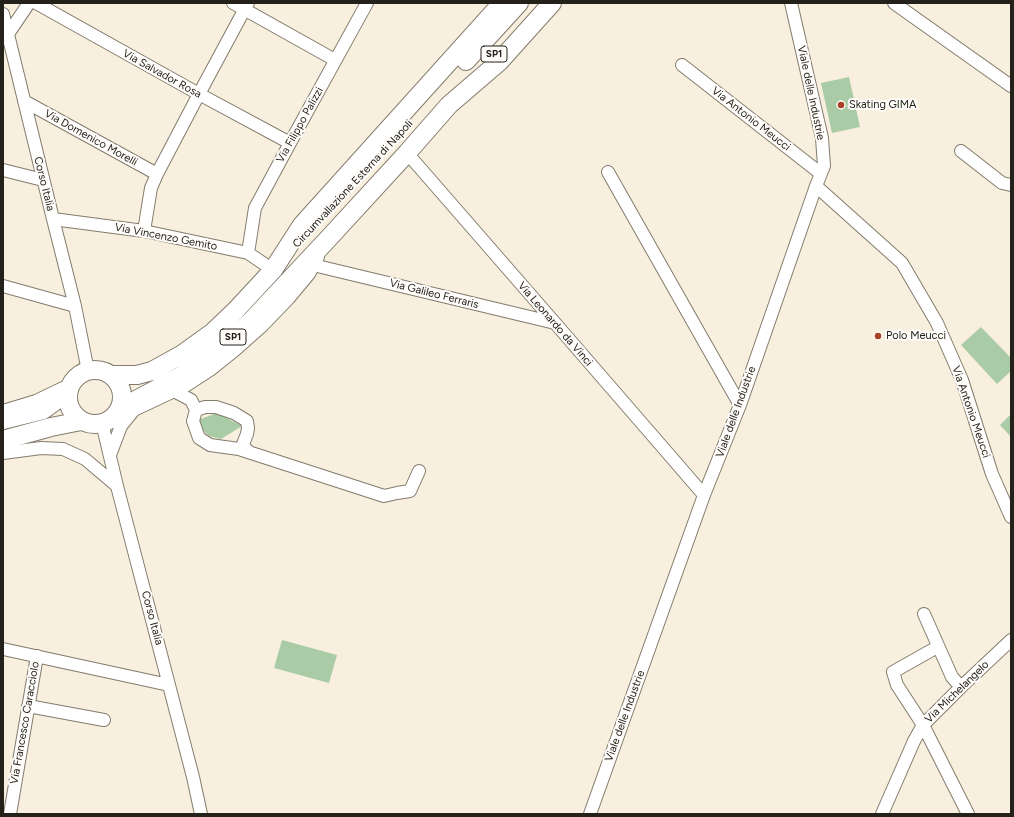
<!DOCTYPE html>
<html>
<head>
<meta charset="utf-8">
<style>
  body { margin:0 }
  #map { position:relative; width:1014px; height:817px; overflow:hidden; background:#f8efde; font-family:Figtree,sans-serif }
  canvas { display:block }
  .frame { position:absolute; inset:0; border:4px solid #24211b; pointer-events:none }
</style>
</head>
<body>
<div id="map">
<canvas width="1014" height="817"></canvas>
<div class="frame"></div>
</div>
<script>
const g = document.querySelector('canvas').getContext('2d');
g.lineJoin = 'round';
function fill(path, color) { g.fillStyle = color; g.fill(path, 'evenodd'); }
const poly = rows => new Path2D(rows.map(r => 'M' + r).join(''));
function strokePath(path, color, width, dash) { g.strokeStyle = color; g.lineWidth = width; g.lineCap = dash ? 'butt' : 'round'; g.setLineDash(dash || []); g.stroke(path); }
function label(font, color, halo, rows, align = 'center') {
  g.font = font + ' Figtree,sans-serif'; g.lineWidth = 4; g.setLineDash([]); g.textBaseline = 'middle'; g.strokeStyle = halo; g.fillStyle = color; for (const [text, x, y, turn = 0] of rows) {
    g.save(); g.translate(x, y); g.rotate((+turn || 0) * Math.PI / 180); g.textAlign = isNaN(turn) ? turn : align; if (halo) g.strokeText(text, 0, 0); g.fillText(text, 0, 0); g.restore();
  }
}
fill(poly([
  [849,77,860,127,832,133,821,83],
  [981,327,1011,358,1011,371,997,384,961,345],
  [217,413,242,426,221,439,209,436,199,427,198,420],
  [1011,414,1011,437,1000,425],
  [282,640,337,655,329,683,274,668]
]), '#a9cba6');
const minor = poly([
  [36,3,199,94,290,143],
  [233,3,335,60],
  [894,3,1011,86],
  [3,14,53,219,75,306,88,371],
  [8,34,29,3],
  [682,65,820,173],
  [24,101,157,174],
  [961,151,1002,183,1011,185],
  [407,153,555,323,704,495],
  [3,170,43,180],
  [608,172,740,405],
  [816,186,902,263,937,323,962,380,992,474,1011,517],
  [53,219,144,231,248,253,273,270],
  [144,231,151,188,157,174,199,94,248,3],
  [248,253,255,208,290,143,367,3],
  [313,265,555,323],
  [3,286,75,306],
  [174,391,191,400,196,410,193,421,199,438,210,445,239,449,384,496,397,493,410,491,419,471],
  [196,410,205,407,216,407,234,413,247,421,248,428,247,434,243,444,244,447,249,452],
  [3,411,36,401,63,388],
  [102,423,117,486,193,777,201,814],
  [3,453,41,448,63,449,85,459,117,486],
  [110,455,121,426,134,410,187,385,210,370,235,350,262,326,289,298,309,274,318,257],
  [924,614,952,677,961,687],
  [3,649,169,685],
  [932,650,893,672,897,685,923,725,968,814],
  [28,706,104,720],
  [10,814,37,656],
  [590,814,704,495,740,405,816,186,824,166,822,138,791,3],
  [882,814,914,741,923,725,961,687,1011,640]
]);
const highway = poly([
  [466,61,519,3],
  '68 397a27 27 0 1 1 54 0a27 27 0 1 1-54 0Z',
  [111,375,137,375,152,371,181,355,213,332,235,311,273,270,302,225,502,3],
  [119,409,181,376,202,362,227,343,253,319,327,240,407,153,449,105,499,62,552,3],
  [3,420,43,410,68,392],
  [3,440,51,427,81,421]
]);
strokePath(minor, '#837b6c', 14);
strokePath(highway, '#837b6c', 20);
strokePath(minor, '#fff', 12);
strokePath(highway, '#fff', 18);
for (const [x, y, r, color] of [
  [841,105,4,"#aa4124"],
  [878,336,4,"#aa4124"]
]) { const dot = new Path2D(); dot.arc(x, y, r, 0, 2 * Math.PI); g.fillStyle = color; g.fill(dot); strokePath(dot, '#fffdfa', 1.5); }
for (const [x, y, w] of [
  [494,54,26],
  [233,337,26]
]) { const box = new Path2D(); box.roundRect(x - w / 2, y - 8, w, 16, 3); g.fillStyle = '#fffdfa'; g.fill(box); strokePath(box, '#24211b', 1); }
label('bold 10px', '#24211b', null, [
  ["SP1",494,54],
  ["SP1",233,337]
]);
label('11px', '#24211b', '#fffdfa', [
  ["Via Salvador Rosa",162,74,29],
  ["Viale delle Industrie",811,93,78],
  ["Via Antonio Meucci",751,119,38],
  ["Via Filippo Palizzi",300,125,-61],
  ["Via Domenico Morelli",91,138,29],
  ["Corso Italia",44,184,76],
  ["Circumvallazione Esterna di Napoli",353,184,-47],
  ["Via Vincenzo Gemito",166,237,11],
  ["Via Galileo Ferraris",434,294,14],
  ["Via Leonardo da Vinci",555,324,49],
  ["Viale delle Industrie",736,412,-70],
  ["Via Antonio Meucci",971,412,71],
  ["Corso Italia",152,618,75],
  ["Via Michelangelo",957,692,-44],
  ["Viale delle Industrie",625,716,-70],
  ["Via Francesco Caracciolo",25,723,-80]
]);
label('11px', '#24211b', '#fffdfa', [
  ["Skating GIMA",849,105],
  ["Polo Meucci",886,336]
], 'left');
</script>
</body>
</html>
